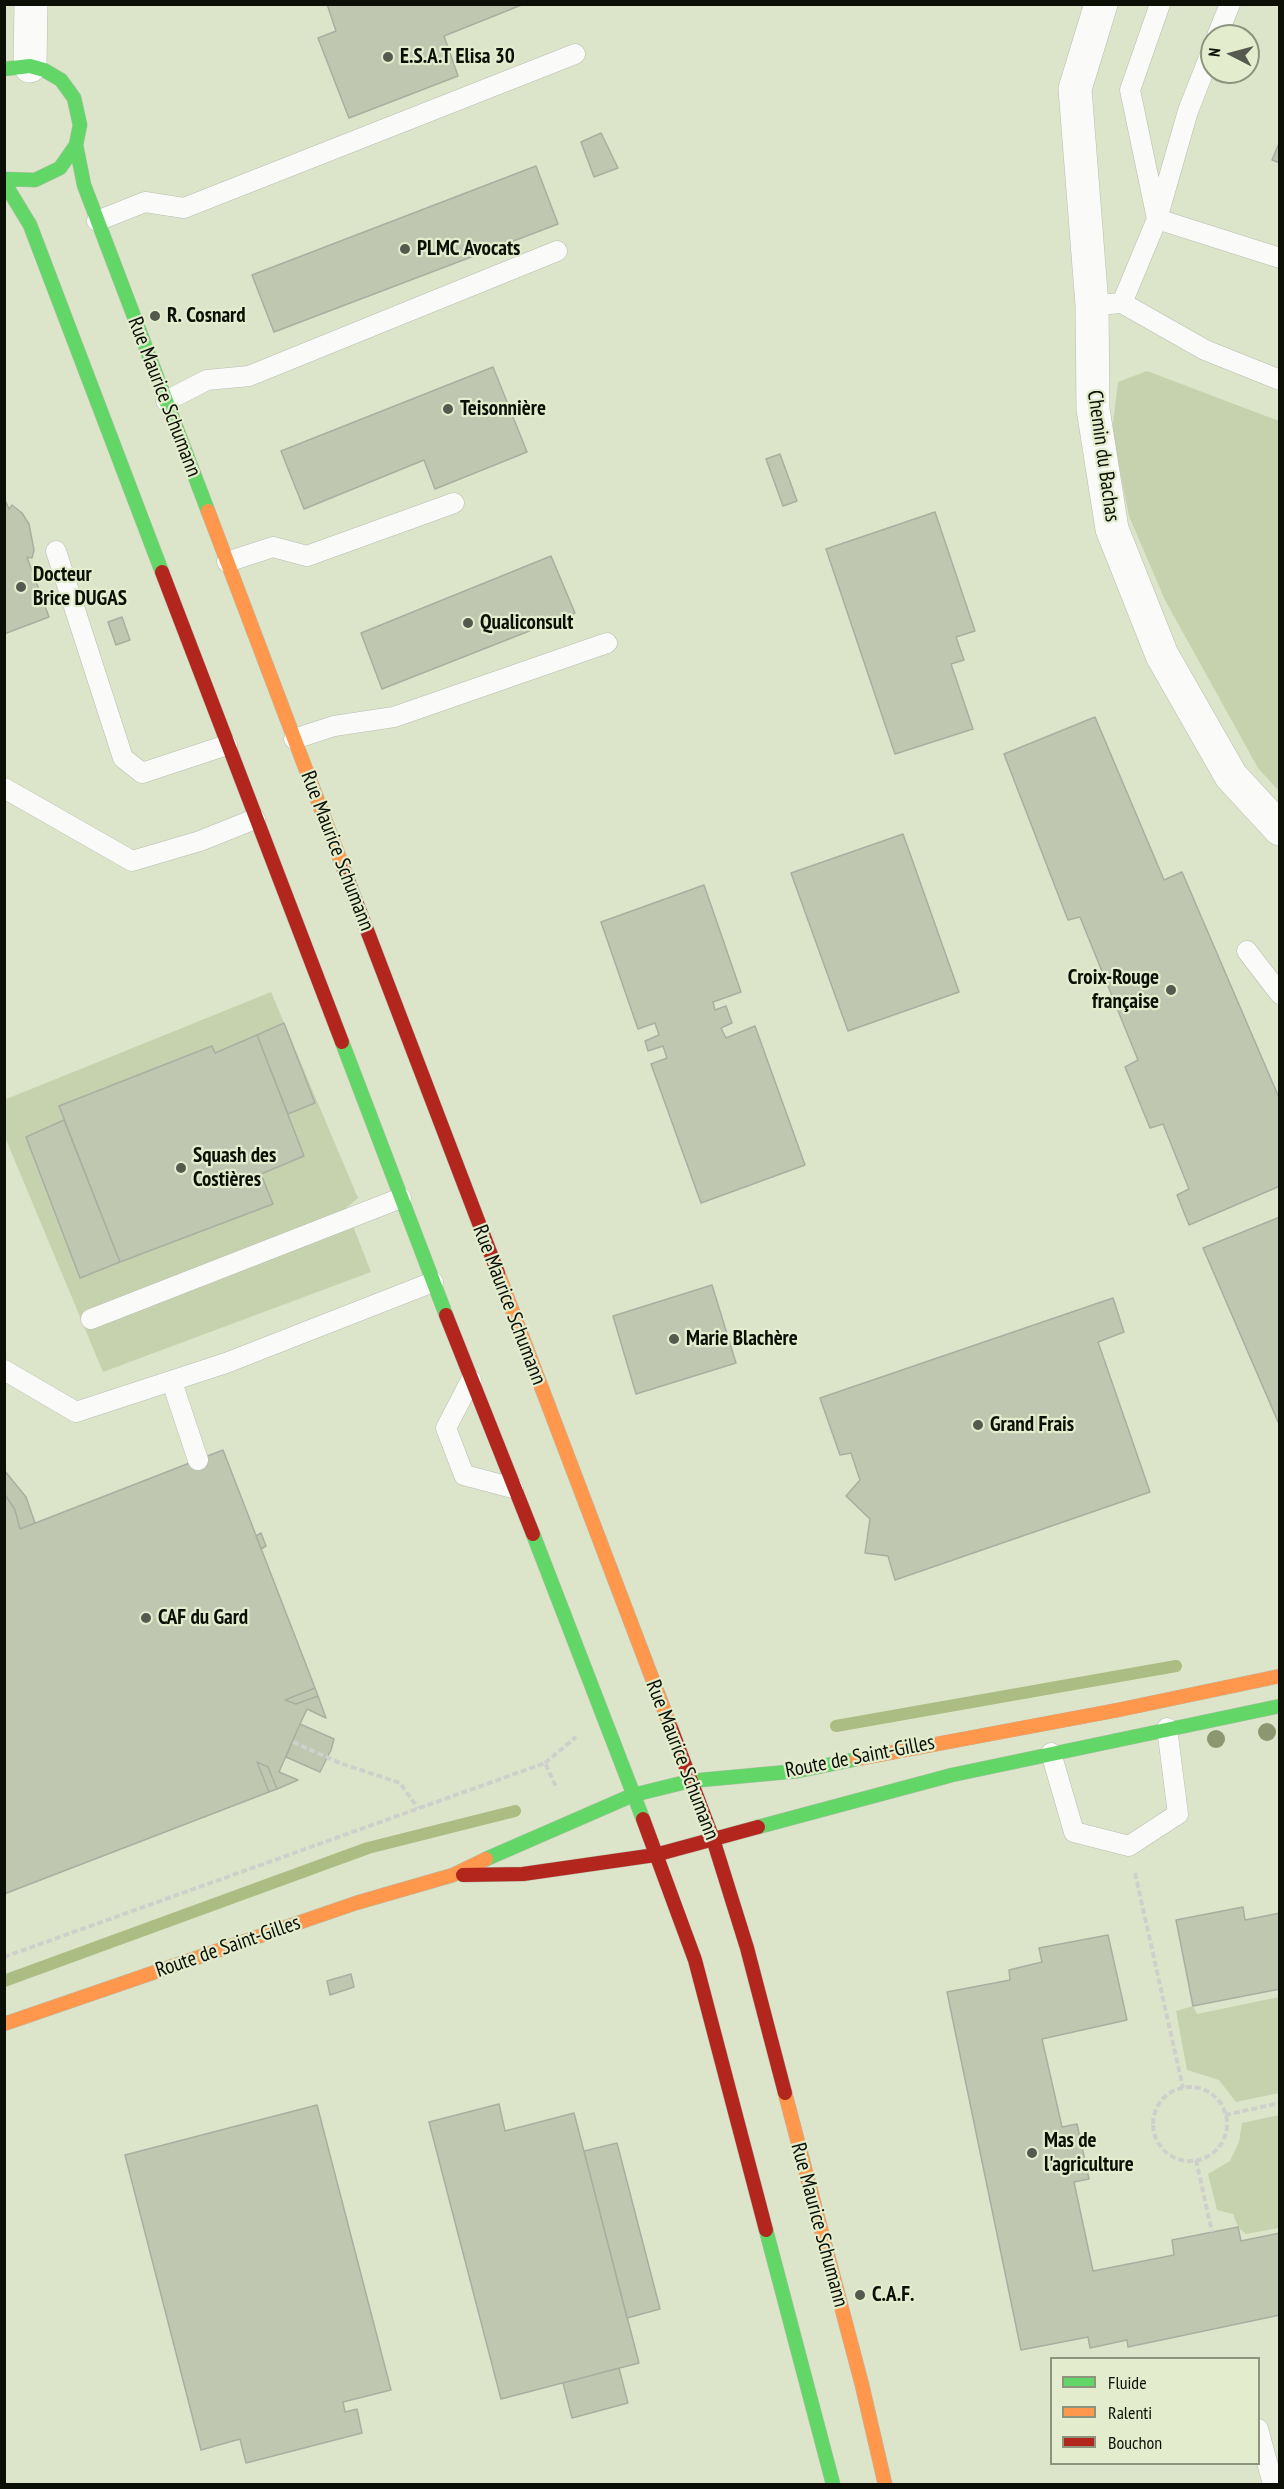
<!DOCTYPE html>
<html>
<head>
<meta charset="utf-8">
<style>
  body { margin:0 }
  #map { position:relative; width:1284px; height:2489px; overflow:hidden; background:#e0e6d5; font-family:"PT Sans Narrow",sans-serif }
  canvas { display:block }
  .frame { position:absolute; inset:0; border:6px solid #0c0f05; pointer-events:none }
  .legend { position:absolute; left:1050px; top:2357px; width:210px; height:108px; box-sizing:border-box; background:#e3edce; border:2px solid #8d947e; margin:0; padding:8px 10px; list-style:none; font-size:18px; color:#0c0f05 }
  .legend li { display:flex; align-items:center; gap:12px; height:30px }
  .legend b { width:30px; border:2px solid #8d947e }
  .north { position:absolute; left:1200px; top:24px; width:60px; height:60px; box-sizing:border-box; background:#e3edce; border:2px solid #8d947e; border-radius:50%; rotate:276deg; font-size:16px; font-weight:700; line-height:24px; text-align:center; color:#0c0f05 }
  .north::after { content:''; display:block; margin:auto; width:21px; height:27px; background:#565a4e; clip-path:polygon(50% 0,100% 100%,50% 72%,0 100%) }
</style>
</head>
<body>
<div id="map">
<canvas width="1284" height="2489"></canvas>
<div class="frame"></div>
<ul class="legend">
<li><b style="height:8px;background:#63d668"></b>Fluide</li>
<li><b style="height:8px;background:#ff974d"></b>Ralenti</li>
<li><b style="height:8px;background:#b3261e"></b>Bouchon</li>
</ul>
<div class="north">N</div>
</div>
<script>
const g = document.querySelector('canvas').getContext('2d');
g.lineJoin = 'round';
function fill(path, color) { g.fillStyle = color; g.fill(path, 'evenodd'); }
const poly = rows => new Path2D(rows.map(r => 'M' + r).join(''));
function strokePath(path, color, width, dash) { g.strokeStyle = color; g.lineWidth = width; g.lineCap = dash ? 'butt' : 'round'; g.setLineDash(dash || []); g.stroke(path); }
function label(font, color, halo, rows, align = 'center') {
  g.font = font + ' "PT Sans Narrow",sans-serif'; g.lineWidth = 4.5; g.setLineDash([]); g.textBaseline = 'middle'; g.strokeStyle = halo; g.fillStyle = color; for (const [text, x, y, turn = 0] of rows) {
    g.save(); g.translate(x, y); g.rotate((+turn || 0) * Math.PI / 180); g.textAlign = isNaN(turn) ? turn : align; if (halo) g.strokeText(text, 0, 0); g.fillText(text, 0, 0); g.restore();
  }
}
fill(poly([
  [5,5,1279,5,1279,2484,5,2484],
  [1212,36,1248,36,1248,72,1212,72],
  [1052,2358,1258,2358,1258,2464,1052,2464]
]), '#dce5c9');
fill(poly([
  [1147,371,1279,421,1279,791,1258,768,1165,600,1129,516,1112,431,1118,382],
  [271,992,358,1198,346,1208,371,1272,103,1372,5,1137,4,1100],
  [1279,1997,1279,2093,1236,2102,1219,2080,1187,2070,1176,2011,1193,2006,1197,2014],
  [1279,2115,1279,2228,1246,2234,1238,2227,1233,2214,1217,2210,1208,2174,1230,2161,1239,2142,1242,2123]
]), '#c6d2ae');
strokePath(poly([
  [836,1726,1176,1666],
  [4,1981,368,1848,515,1811]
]), '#acbd83', 12);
const building = poly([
  [327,4,524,4,444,36,458,76,349,118,318,38,336,31,327,4],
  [601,133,618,168,594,177,581,142,601,133],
  [1280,141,1280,163,1272,160,1280,141],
  [536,166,558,224,274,332,252,275,536,166],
  [493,367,527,452,435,489,424,460,304,509,281,451,493,367],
  [780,454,797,501,783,506,766,459,780,454],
  [4,498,9,509,12,505,22,513,29,524,34,550,32,558,27,557,49,617,4,634,4,498],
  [935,512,975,631,956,637,964,660,951,664,973,729,895,754,826,549,935,512],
  [551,556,575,613,382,689,361,633,551,556],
  [122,617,130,640,116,645,108,622,122,617],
  [1095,717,1164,880,1182,872,1280,1100,1280,1186,1189,1225,1177,1195,1189,1189,1163,1124,1150,1128,1125,1067,1138,1060,1080,917,1068,920,1004,754,1095,717],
  [903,834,959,992,848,1031,791,873,903,834],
  [704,885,741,992,713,1002,715,1010,726,1006,732,1023,721,1028,726,1038,755,1026,805,1165,701,1203,651,1064,667,1058,663,1046,648,1051,645,1041,659,1035,655,1023,638,1029,601,922,704,885],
  [284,1023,315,1103,288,1114,257,1035,284,1023],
  [257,1035,304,1156,261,1174,273,1204,120,1262,59,1106,212,1046,215,1053,257,1035],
  [64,1120,120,1262,80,1278,26,1137,64,1120],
  [1280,1217,1280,1424,1279,1424,1203,1248,1280,1217],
  [712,1285,736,1363,636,1394,613,1316,712,1285],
  [1113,1298,1124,1332,1098,1342,1150,1492,895,1580,888,1556,865,1553,870,1519,846,1496,860,1480,851,1453,840,1455,820,1398,1113,1298],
  [223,1450,315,1688,285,1700,296,1704,318,1696,326,1718,307,1709,300,1724,279,1772,298,1780,277,1789,268,1767,257,1762,269,1792,4,1894,4,1493,15,1510,20,1529,223,1450],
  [4,1470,26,1497,35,1523,20,1529,15,1510,4,1493,4,1470],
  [261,1533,266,1546,261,1549,256,1536,261,1533],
  [315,1688,318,1696,296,1704,285,1700,315,1688],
  [300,1724,334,1739,331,1750,320,1772,286,1757,300,1724],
  [257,1762,268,1767,277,1789,269,1792,257,1762],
  [1243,1907,1245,1920,1280,1913,1280,1989,1193,2006,1176,1920,1243,1907],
  [1108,1935,1127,2020,1042,2039,1062,2127,1077,2124,1089,2179,1074,2182,1093,2271,1174,2255,1172,2240,1238,2227,1241,2241,1280,2233,1280,2315,1128,2347,1127,2340,1090,2348,1088,2337,1021,2350,947,1992,1010,1980,1009,1970,1042,1962,1039,1948,1108,1935],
  [351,1974,354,1987,330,1995,327,1981,351,1974],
  [499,2104,505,2131,574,2113,639,2363,501,2399,429,2122,499,2104],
  [317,2105,391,2390,343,2402,345,2412,357,2409,362,2433,246,2463,240,2439,201,2450,125,2155,317,2105],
  [617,2143,660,2309,627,2318,584,2151,617,2143],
  [619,2368,628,2403,572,2418,563,2383,619,2368]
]);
fill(building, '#c0c7b1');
strokePath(building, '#aaaea1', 1.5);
const lane = poly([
  [1160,4,1130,90,1157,219,1280,258],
  [1217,36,1230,4],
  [97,221,145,202,184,208,575,54],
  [1122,303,1157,219,1188,111,1212,50],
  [1109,304,1122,303,1205,350,1280,380],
  [166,401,207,380,249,376,557,251],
  [56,551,123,758,142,773,227,745],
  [227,562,273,547,307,556,454,503],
  [294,739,334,726,394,717,607,643],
  [4,788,132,861,200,841,255,819],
  [1247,951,1280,994],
  [91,1319,401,1198],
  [4,1370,76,1412,226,1363,433,1282],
  [471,1380,446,1428,464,1475,513,1488],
  [172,1382,198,1460],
  [1051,1753,1074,1832,1129,1846,1178,1814,1167,1728],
  [1258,2429,1273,2484]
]);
const street = poly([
  [1101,4,1075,89,1092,305,1093,409,1112,529,1162,655,1231,776,1280,829],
  [30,66,31,4]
]);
const fast = poly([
  [4,69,30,66,44,70,61,80,74,98,80,125,76,145,60,168,35,180,4,179],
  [76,145,84,185,208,511],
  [4,182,30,225,162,572],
  [342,1042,446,1315],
  [533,1534,643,1819],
  [758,1827,952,1775,1280,1706],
  [486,1859,633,1795,690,1781,798,1771,857,1759],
  [766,2230,833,2484]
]);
const slow = poly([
  [208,511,344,870],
  [498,1273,671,1728],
  [857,1759,1118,1710,1280,1676],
  [4,2024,356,1903,453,1875,486,1859],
  [785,2093,862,2385,885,2484]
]);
const jam = poly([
  [162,572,342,1042],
  [344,870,498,1273],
  [446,1315,533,1534],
  [671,1728,713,1839,747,1948,785,2093],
  [643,1819,695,1960,766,2230],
  [463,1875,523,1874,655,1855,758,1827]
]);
strokePath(lane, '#b8bdb0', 21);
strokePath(street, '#b8bdb0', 34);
strokePath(fast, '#b8bdb0', 15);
strokePath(slow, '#b8bdb0', 15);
strokePath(jam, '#b8bdb0', 15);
strokePath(poly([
  [293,1742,340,1763,400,1783,418,1808],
  [545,1763,576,1737],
  [1135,1873,1183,2088],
  [4,1957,545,1763,557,1789],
  '1153 2124a37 37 0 1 1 74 0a37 37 0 1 1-74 0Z',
  [1225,2115,1280,2103],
  [1196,2160,1212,2232]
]), '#cfd0cc', 4, [6, 3]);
strokePath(lane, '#fafbf9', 20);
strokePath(street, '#fafbf9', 33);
strokePath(fast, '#63d668', 14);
strokePath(slow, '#ff974d', 14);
strokePath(jam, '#b3261e', 14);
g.fillStyle = '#8c9670';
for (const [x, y] of [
  [1267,1732],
  [1216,1739]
]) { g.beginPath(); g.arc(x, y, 9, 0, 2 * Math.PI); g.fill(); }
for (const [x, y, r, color] of [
  [388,57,6,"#565a4e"],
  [405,249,6,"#565a4e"],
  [155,316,6,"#565a4e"],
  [448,409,6,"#565a4e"],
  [21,587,6,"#565a4e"],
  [468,623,6,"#565a4e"],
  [1171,990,6,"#565a4e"],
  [181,1168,6,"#565a4e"],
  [674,1339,6,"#565a4e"],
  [978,1425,6,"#565a4e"],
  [146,1618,6,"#565a4e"],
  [1032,2153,6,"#565a4e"],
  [860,2295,6,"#565a4e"]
]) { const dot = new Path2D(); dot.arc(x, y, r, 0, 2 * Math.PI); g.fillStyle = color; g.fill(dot); strokePath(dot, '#e3edce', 2); }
label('bold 21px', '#0c0f05', '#e3edce', [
  ["E.S.A.T Elisa 30",400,57],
  ["PLMC Avocats",417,249],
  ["R. Cosnard",167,316],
  ["Teisonnière",460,409],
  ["Docteur",33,575],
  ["Brice DUGAS",33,599],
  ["Qualiconsult",480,623],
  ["Croix-Rouge",1159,978,"right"],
  ["française",1159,1002,"right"],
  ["Squash des",193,1156],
  ["Costières",193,1180],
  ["Marie Blachère",686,1339],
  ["Grand Frais",990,1425],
  ["CAF du Gard",158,1618],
  ["Mas de",1044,2141],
  ["l'agriculture",1044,2165],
  ["C.A.F.",872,2295]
], 'left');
label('21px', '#0c0f05', '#e3edce', [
  ["Rue Maurice Schumann",164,397,69],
  ["Chemin du Bachas",1103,456,82],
  ["Rue Maurice Schumann",337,851,69],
  ["Rue Maurice Schumann",509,1305,69],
  ["Route de Saint-Gilles",860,1757,-11],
  ["Rue Maurice Schumann",682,1760,69],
  ["Route de Saint-Gilles",228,1947,-19],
  ["Rue Maurice Schumann",819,2225,75]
]);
</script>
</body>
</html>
